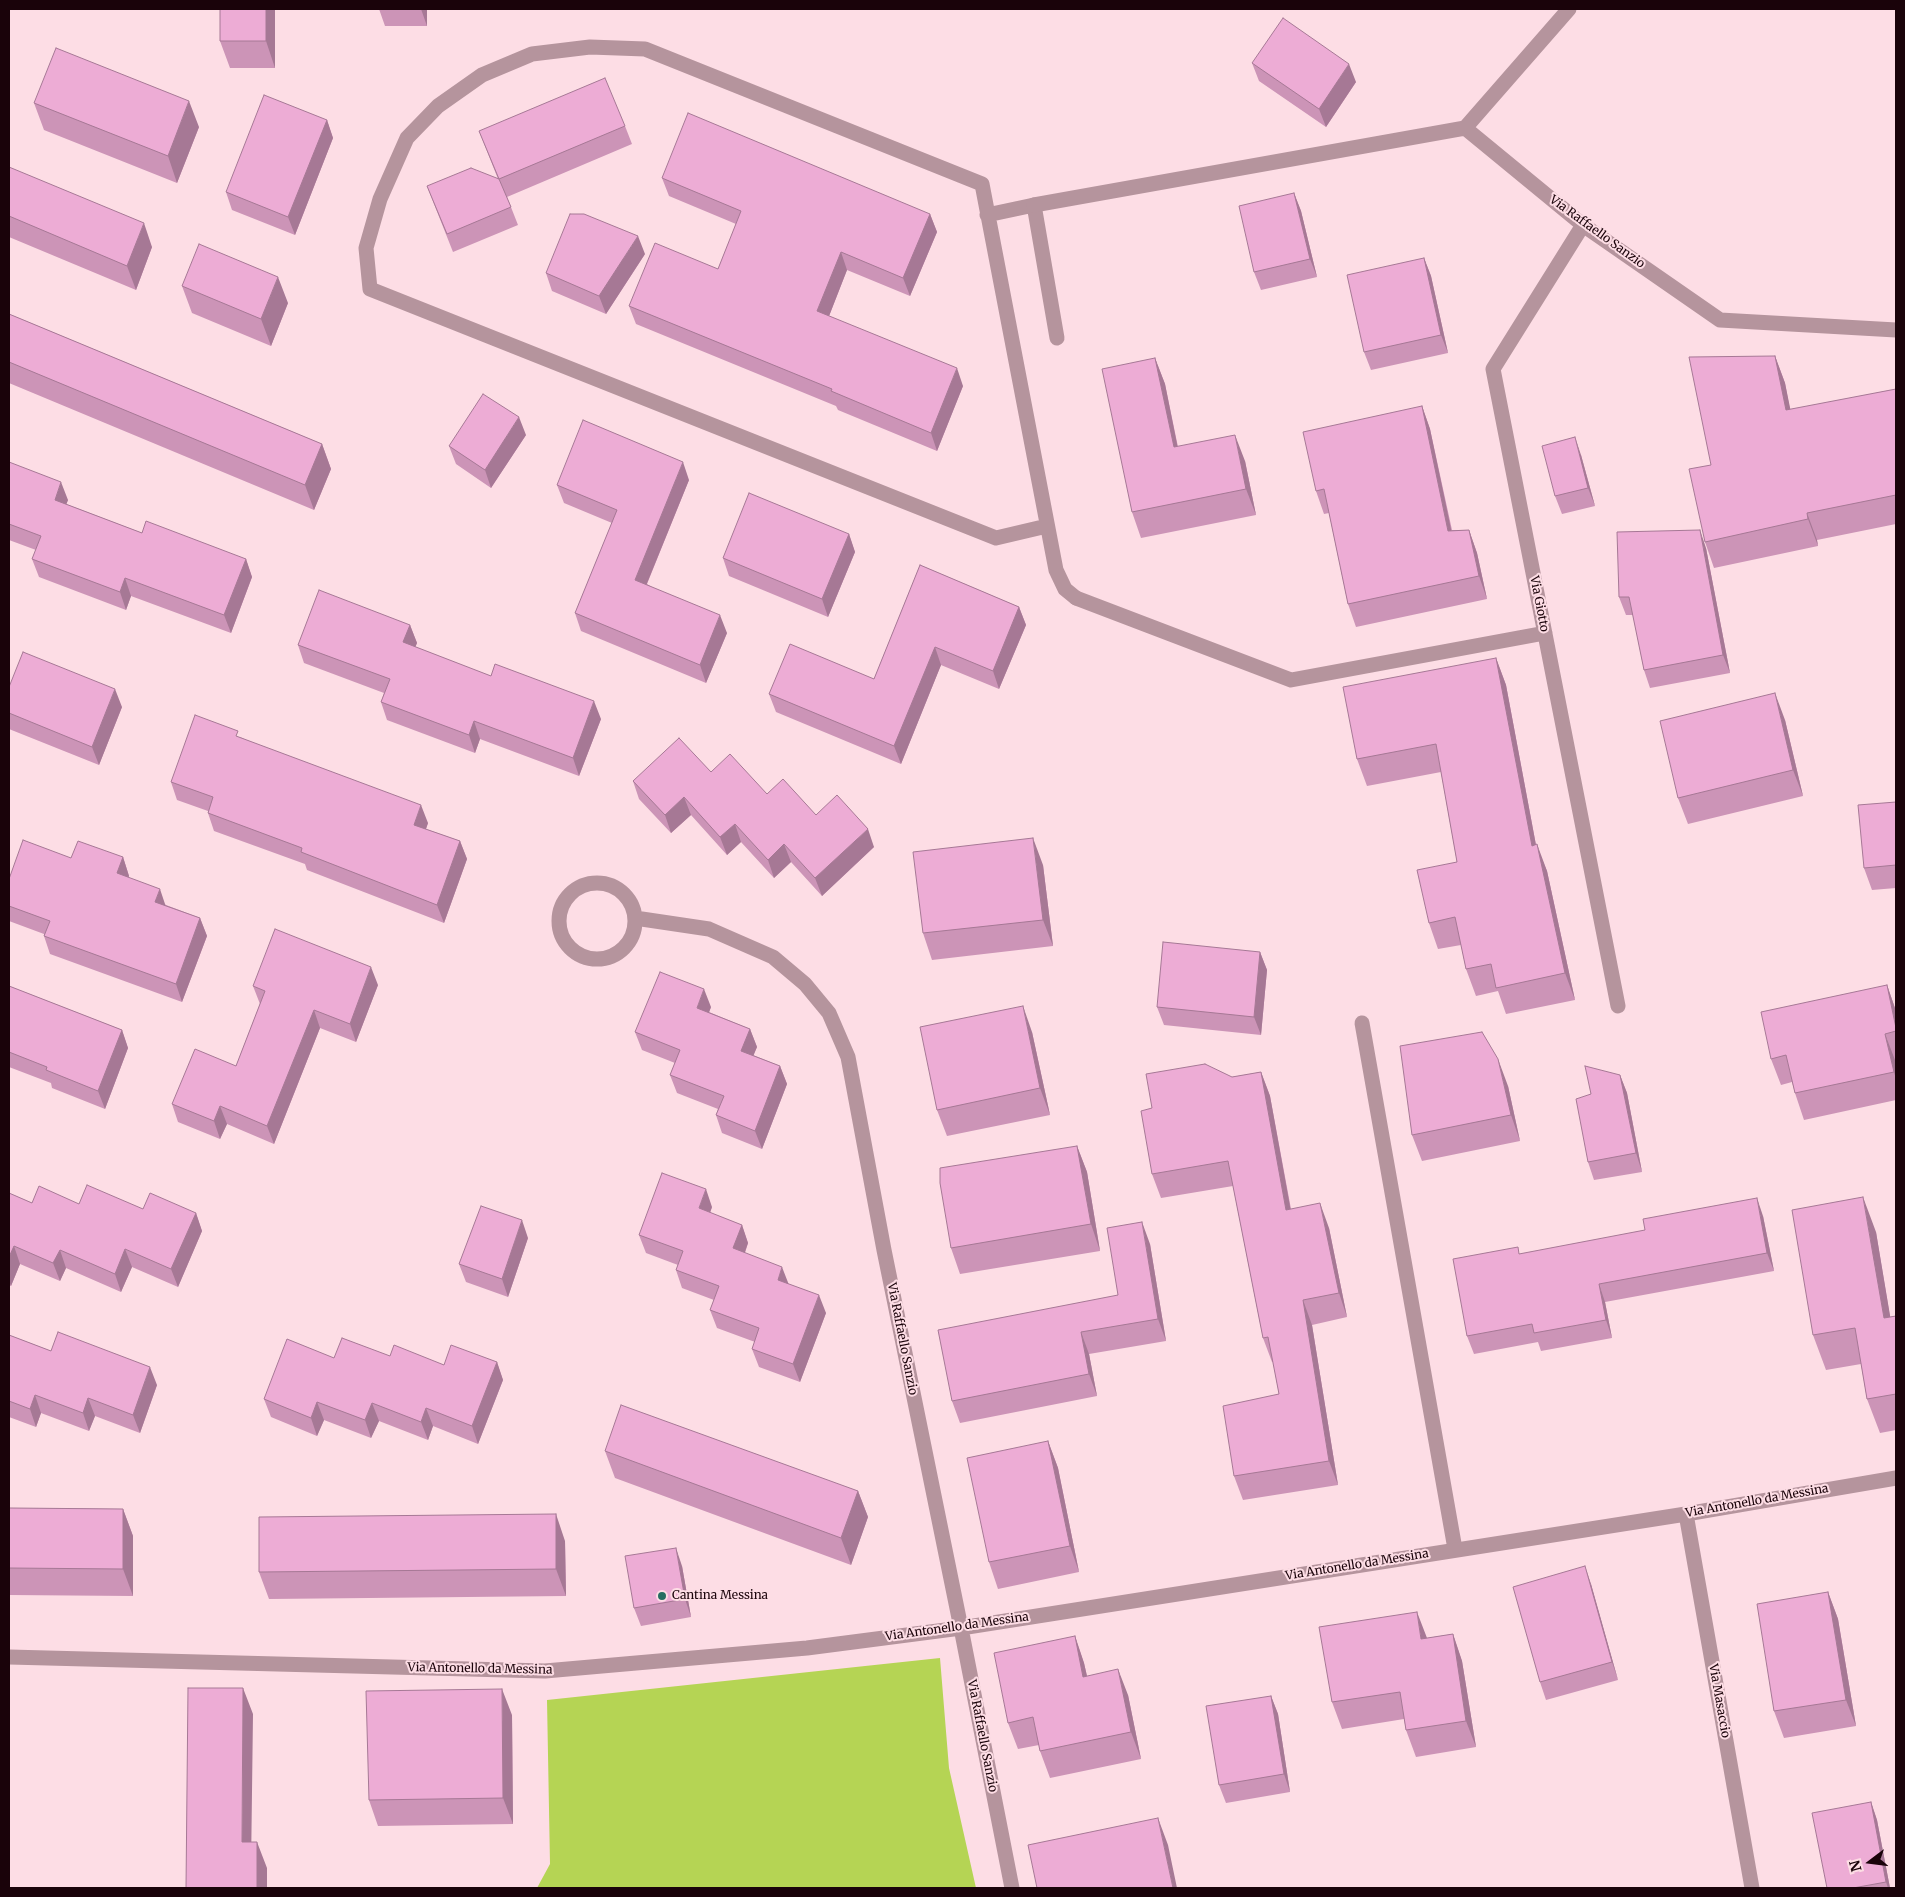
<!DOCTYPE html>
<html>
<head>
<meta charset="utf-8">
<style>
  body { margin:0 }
  #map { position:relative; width:1905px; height:1897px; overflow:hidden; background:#fddde5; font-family:Merriweather,serif }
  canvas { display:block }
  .frame { position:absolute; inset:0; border:10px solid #1a030a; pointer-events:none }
  .north { position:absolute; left:1845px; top:1837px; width:50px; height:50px; -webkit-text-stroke:4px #fddde5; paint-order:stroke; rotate:255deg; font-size:14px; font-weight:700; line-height:20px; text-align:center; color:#1a030a }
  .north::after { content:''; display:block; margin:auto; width:18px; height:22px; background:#1a030a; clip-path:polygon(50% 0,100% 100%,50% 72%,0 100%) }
</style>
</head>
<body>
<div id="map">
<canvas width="1905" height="1897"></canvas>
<div class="frame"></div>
<div class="north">N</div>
</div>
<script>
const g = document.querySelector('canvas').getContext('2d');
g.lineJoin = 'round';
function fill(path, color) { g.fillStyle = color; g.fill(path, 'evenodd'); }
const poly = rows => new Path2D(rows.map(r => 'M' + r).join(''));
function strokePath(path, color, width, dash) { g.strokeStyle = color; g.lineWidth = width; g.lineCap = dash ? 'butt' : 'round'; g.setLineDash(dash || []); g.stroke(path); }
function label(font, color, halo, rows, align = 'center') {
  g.font = font + ' Merriweather,serif'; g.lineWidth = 4; g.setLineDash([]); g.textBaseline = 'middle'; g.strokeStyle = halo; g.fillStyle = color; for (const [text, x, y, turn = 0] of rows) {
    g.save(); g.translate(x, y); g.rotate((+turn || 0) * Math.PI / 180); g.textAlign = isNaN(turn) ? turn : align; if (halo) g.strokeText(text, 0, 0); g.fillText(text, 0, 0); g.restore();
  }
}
fill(poly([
  [940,1658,949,1768,976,1888,537,1888,550,1864,547,1700]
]), '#b5d454');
strokePath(poly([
  [987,215,1034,205,1057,338],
  [1047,526,996,538,370,289,366,248,380,199,407,138,438,106,482,75,532,54,590,47,645,49,982,184,1056,570,1065,589,1076,598],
  [1362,1023,1455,1549]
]), '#b5949d', 15);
strokePath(poly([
  [1569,9,1465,128,1583,225,1720,320,1896,330],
  [1034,205,1465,128],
  [1583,225,1493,369,1618,1006],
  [1076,598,1291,680,1545,633],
  '559 921a38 38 0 1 1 76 0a38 38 0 1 1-76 0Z',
  [635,918,709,929,773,957,805,984,829,1013,848,1057,884,1250,961,1628,1012,1888],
  [1686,1514,1752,1888],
  [9,1657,545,1671,807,1648,961,1628,1686,1514,1896,1478]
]), '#b5949d', 15);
fill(poly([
  [220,9,275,9,275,68,230,68,220,41],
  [379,9,427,9,427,26,385,26],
  [1252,63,1356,82,1326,127,1259,81],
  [34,103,199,127,177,183,44,130],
  [327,120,333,138,295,235,232,210,226,192],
  [625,126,632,144,507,197,518,225,453,252,434,204,427,186,498,179,479,131],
  [9,167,152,247,136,290,9,237],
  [662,178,930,214,937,232,910,296,847,270,829,316,963,386,937,451,838,410,836,406,636,324,629,306,718,269,736,224,669,196],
  [1294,193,1301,211,1317,277,1261,290,1254,272],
  [645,254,606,314,552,291,546,273],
  [1424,258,1431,276,1448,353,1371,370,1364,352],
  [182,286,288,303,271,346,192,313],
  [9,314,322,444,331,469,314,510,9,383],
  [1775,356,1785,383,1790,410,1896,389,1896,524,1817,540,1818,546,1714,568,1705,542,1711,465],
  [1155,358,1165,384,1178,447,1245,461,1256,515,1141,538,1132,512],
  [1422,406,1430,429,1452,530,1469,530,1477,553,1487,599,1356,627,1348,604,1329,513,1324,514,1316,491],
  [526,435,491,488,456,464,449,446],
  [1581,455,1595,506,1562,514,1555,496],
  [9,462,68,500,66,504,142,533,246,559,252,577,231,633,131,596,126,610,39,577,32,559,36,550,9,540],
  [689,480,647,584,727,633,706,683,581,631,575,613,612,523,564,503,557,485],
  [849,534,855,552,828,617,729,576,723,558],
  [1706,548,1730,673,1650,688,1644,670,1633,615,1626,615,1619,597],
  [920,565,1019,607,1026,625,999,689,941,665,901,764,776,712,769,694,874,679],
  [410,625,417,643,415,647,601,719,579,776,480,739,475,753,387,720,381,702,384,693,304,663,298,645],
  [1496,658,1506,685,1536,845,1547,871,1575,1000,1506,1014,1498,991,1476,996,1466,969,1461,945,1438,949,1429,923,1457,862,1441,772,1367,786,1357,759],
  [9,687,122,707,99,765,9,729],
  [1785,720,1803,796,1688,824,1678,798],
  [240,737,428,823,426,829,460,841,467,859,444,923,307,870,305,864,214,831,208,813,208,811,177,800,171,782],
  [711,772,767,794,816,815,874,847,822,896,791,862,774,878,741,842,727,855,691,815,671,833,639,799,633,781],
  [1896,802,1896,888,1872,890,1864,868],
  [123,857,129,876,128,877,166,905,200,918,207,936,182,1002,50,954,44,936,44,934,9,921,9,879,71,858],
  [1043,865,1053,946,932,960,923,933],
  [1260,952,1267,970,1261,1035,1164,1025,1157,1007],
  [378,985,356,1042,320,1028,274,1144,227,1124,220,1139,178,1122,172,1104,236,1066,260,1004,253,986],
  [1887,985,1896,1011,1896,1060,1895,1060,1896,1068,1896,1100,1804,1120,1795,1093,1792,1082,1781,1085,1771,1059],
  [9,986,122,1030,128,1048,105,1109,52,1088,51,1083,9,1067],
  [711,1007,709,1012,750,1029,757,1047,753,1055,780,1066,787,1084,762,1149,722,1133,716,1115,718,1109,677,1093,670,1075,675,1063,642,1050,635,1032],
  [1032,1032,1050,1115,947,1136,937,1110],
  [1261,1072,1270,1096,1291,1209,1329,1228,1347,1317,1312,1325,1338,1485,1243,1500,1234,1476,1279,1394,1273,1362,1272,1362,1263,1338,1233,1186,1161,1198,1152,1174,1232,1077],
  [1620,1075,1627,1093,1642,1172,1594,1180,1588,1162,1591,1094],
  [1508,1086,1520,1141,1422,1161,1412,1135],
  [1077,1146,1087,1172,1100,1251,960,1274,951,1248],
  [9,1193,32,1203,79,1204,143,1209,196,1213,202,1231,178,1287,132,1267,121,1292,66,1268,60,1281,20,1264,11,1286,9,1285],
  [712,1207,710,1213,742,1225,748,1243,745,1253,788,1284,826,1313,800,1382,759,1367,752,1349,755,1342,717,1328,710,1310,714,1300,682,1288,676,1270,678,1265,646,1253,639,1235],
  [1763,1216,1774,1271,1605,1302,1612,1338,1541,1351,1538,1342,1474,1354,1467,1336,1521,1254],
  [1876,1232,1890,1317,1896,1316,1896,1430,1880,1433,1867,1399,1861,1364,1826,1370,1813,1335],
  [528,1238,508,1297,466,1282,459,1264],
  [1150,1244,1166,1341,1089,1354,1097,1396,960,1423,952,1401,1118,1295],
  [9,1335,51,1351,157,1385,140,1433,95,1416,89,1431,41,1413,36,1427,9,1417],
  [390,1356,444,1365,497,1362,503,1380,478,1444,433,1426,428,1440,379,1421,371,1438,324,1420,317,1436,271,1417,264,1399,334,1358],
  [1048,1441,1058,1468,1079,1572,998,1589,989,1562],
  [605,1451,858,1491,868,1517,851,1565,615,1478],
  [9,1508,123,1509,133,1536,133,1596,9,1595],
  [565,1541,566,1596,269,1599,259,1572],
  [682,1566,691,1617,641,1626,634,1608],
  [1591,1584,1618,1680,1546,1700,1540,1682],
  [1828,1592,1838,1619,1856,1726,1784,1738,1774,1711],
  [1453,1634,1462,1661,1476,1747,1416,1757,1406,1730,1404,1719,1342,1729,1332,1702,1427,1638],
  [1075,1636,1084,1663,1087,1676,1128,1695,1141,1759,1050,1778,1040,1751,1039,1745,1018,1749,1008,1723],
  [1271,1696,1278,1714,1290,1792,1226,1803,1219,1785],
  [512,1715,513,1824,378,1826,369,1800],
  [1871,1802,1877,1820,1890,1888,1827,1888]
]), '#cc94b7');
fill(poly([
  [266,9,275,9,275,68,266,41],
  [421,9,427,9,427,26],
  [1349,64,1356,82,1326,127,1319,109],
  [189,101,199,127,177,183,168,156],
  [327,120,333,138,295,235,288,217],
  [1294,193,1301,211,1317,277,1310,259],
  [930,214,937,232,910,296,903,278],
  [144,223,152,247,136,290,127,266],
  [638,236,645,254,606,314,599,296],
  [841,252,847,270,824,329,817,311],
  [1424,258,1431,276,1448,353,1441,335],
  [278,277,288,303,271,346,261,319],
  [1775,356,1785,383,1796,437,1786,410],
  [1155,358,1165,384,1183,474,1174,447],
  [957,368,963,386,937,451,931,433],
  [1422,406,1430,429,1456,553,1448,531],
  [519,417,526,435,491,488,485,470],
  [1235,435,1245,461,1256,515,1246,489],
  [1575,437,1581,455,1595,506,1588,488],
  [322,444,331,469,314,510,305,485],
  [683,462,689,480,641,598,635,580],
  [61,482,68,500,61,518,55,500],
  [1807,513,1817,540,1818,546,1808,519],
  [1469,530,1477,553,1487,599,1479,576],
  [1700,530,1706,548,1730,673,1723,655],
  [849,534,855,552,828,617,822,599],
  [246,559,252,577,231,633,224,615],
  [125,578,131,596,126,610,120,592],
  [1019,607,1026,625,999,689,993,671],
  [720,615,727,633,706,683,700,665],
  [410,625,417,643,410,660,403,642],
  [935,647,941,665,901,764,894,746],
  [1496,658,1506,685,1541,872,1532,846],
  [115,689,122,707,99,765,92,747],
  [1775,693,1785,720,1803,796,1793,770],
  [594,701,601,719,579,776,573,758],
  [474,721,480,739,475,753,469,735],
  [684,797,691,815,671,833,665,815],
  [421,805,428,823,421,843,414,825],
  [735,824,741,842,727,855,720,837],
  [868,829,874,847,822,896,815,878],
  [1033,838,1043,865,1053,946,1043,920],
  [460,841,467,859,444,923,437,905],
  [784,844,791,862,774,878,768,860],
  [1537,844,1547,871,1575,1000,1565,973],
  [123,857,129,876,123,891,117,873],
  [160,889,166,907,155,902],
  [200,918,207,936,182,1002,176,984],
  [1260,952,1267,970,1261,1035,1254,1017],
  [371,967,378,985,356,1042,350,1024],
  [1887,985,1896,1011,1896,1028],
  [704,989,711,1007,704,1026,697,1008],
  [1023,1006,1032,1032,1050,1115,1040,1088],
  [314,1010,320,1028,274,1144,267,1126],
  [750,1029,757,1047,748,1069,741,1051],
  [122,1030,128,1048,105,1109,98,1091],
  [1885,1034,1895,1060,1896,1068,1896,1079,1894,1072],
  [1498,1059,1508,1086,1520,1141,1511,1115],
  [780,1066,787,1084,762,1149,755,1131],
  [1261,1072,1270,1096,1295,1234,1286,1210],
  [1620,1075,1627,1093,1642,1172,1636,1153],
  [220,1106,227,1124,220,1139,214,1121],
  [1077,1146,1087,1172,1100,1251,1091,1224],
  [706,1189,712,1207,705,1226,699,1208],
  [1863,1197,1876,1232,1896,1351,1884,1318],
  [1757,1198,1763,1216,1774,1271,1767,1253],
  [1320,1203,1329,1228,1347,1317,1339,1293],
  [196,1213,202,1231,178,1287,171,1269],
  [522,1220,528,1238,508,1297,502,1279],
  [1142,1222,1150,1244,1166,1341,1158,1319],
  [742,1225,748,1243,740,1266,733,1248],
  [14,1246,20,1264,11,1286,9,1281,9,1257],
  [125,1249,132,1267,121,1292,115,1274],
  [60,1250,66,1268,60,1281,53,1263],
  [782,1267,789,1285,778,1280],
  [1599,1284,1605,1302,1612,1338,1606,1320],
  [819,1295,826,1313,800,1382,793,1364],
  [1303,1300,1312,1325,1338,1485,1329,1461],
  [1081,1332,1089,1354,1097,1396,1089,1374],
  [497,1362,503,1380,478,1444,472,1426],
  [150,1367,157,1385,140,1433,133,1415],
  [35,1395,41,1413,36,1427,30,1409],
  [88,1398,95,1416,89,1431,83,1413],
  [317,1402,324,1420,317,1436,311,1418],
  [372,1403,379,1421,371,1438,365,1420],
  [426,1408,433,1426,428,1440,421,1422],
  [1048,1441,1058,1468,1079,1572,1070,1546],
  [858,1491,868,1517,851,1565,841,1538],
  [123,1509,133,1536,133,1596,123,1569],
  [556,1514,565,1541,566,1596,556,1569],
  [676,1548,682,1566,691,1617,685,1599],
  [1585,1566,1591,1584,1618,1680,1612,1662],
  [1828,1592,1838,1619,1856,1726,1846,1700],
  [1417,1612,1427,1638,1431,1666,1421,1639],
  [1453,1634,1462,1661,1476,1747,1466,1721],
  [1075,1636,1084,1663,1093,1703,1083,1677],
  [1118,1669,1128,1695,1141,1759,1131,1732],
  [243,1688,253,1714,251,1869,242,1842],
  [502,1689,512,1715,513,1824,503,1798],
  [1271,1696,1278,1714,1290,1792,1284,1774],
  [1871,1802,1877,1820,1890,1888,1888,1888,1886,1882],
  [1158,1818,1168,1845,1177,1888,1173,1888],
  [257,1842,267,1868,267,1888,257,1888]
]), '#a67895');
const building = poly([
  [220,9,266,9,266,41,220,41,220,9],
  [1283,18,1349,64,1319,109,1252,63,1283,18],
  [56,48,189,101,168,156,34,103,56,48],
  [605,78,625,126,499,179,479,131,605,78],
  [264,95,327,120,288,217,226,192,264,95],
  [688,113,930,214,903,278,841,252,817,311,957,368,931,433,831,391,832,389,629,306,655,243,718,269,741,211,662,178,688,113],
  [9,167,144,223,127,266,9,216,9,167],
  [471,168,499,179,511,207,447,234,427,186,471,168],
  [1294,193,1310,259,1254,272,1239,206,1294,193],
  [570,214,584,214,638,236,599,296,546,273,570,214],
  [199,244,278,277,261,319,182,286,199,244],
  [1424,258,1441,335,1364,352,1347,275,1424,258],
  [9,314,322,444,305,485,9,362,9,314],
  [1775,356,1786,410,1896,389,1896,495,1807,513,1808,519,1705,542,1689,469,1711,465,1689,357,1775,356],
  [1155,358,1174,447,1235,435,1246,489,1132,512,1102,369,1155,358],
  [483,394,519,417,485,470,449,446,483,394],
  [1422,406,1448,531,1469,530,1479,576,1348,604,1324,489,1316,491,1303,432,1422,406],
  [583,420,683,462,635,580,720,615,700,665,575,613,617,510,557,485,583,420],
  [1575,437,1588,488,1555,496,1542,446,1575,437],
  [9,462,61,482,55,500,142,533,146,521,246,559,224,615,125,578,120,592,32,559,41,536,9,524,9,462],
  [749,493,849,534,822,599,723,558,749,493],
  [1700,530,1723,655,1644,670,1629,597,1619,597,1617,532,1700,530],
  [920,565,1019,607,993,671,935,647,894,746,769,694,790,644,874,679,920,565],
  [319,590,410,625,403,642,491,676,495,664,594,701,573,758,474,721,469,735,381,702,390,679,298,645,319,590],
  [23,652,115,689,92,747,9,713,9,687,23,652],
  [1496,658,1532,846,1537,844,1565,973,1496,988,1491,964,1466,969,1455,917,1429,923,1417,870,1457,862,1436,744,1357,759,1343,687,1496,658],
  [1775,693,1793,770,1678,798,1660,721,1775,693],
  [195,715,238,731,236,736,421,805,414,825,460,841,437,905,301,852,302,848,208,813,213,797,171,782,195,715],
  [679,738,711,772,730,754,767,794,783,779,816,815,837,795,868,829,815,878,784,844,768,860,735,824,720,837,684,797,665,815,633,781,679,738],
  [1896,802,1896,865,1864,868,1858,805,1896,802],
  [1033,838,1043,920,923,933,913,852,1033,838],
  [23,840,71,858,78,841,123,857,117,873,160,889,155,902,200,918,176,984,44,936,50,921,9,906,9,879,23,840],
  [275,929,371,967,350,1024,314,1010,267,1126,220,1106,214,1121,172,1104,195,1049,236,1066,265,991,253,986,275,929],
  [1163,942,1260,952,1254,1017,1157,1007,1163,942],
  [660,972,704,989,697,1008,750,1029,741,1051,780,1066,755,1131,716,1115,724,1096,670,1075,680,1050,635,1032,660,972],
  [1887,985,1896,1028,1896,1031,1885,1034,1894,1072,1795,1093,1786,1055,1771,1059,1761,1012,1887,985],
  [9,986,122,1030,98,1091,46,1070,47,1067,9,1052,9,986],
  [1023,1006,1040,1088,937,1110,920,1027,1023,1006],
  [1482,1032,1498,1059,1511,1115,1412,1135,1400,1046,1482,1032],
  [1205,1064,1232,1077,1261,1072,1286,1210,1320,1203,1339,1293,1303,1300,1329,1461,1234,1476,1223,1406,1279,1394,1268,1337,1263,1338,1228,1161,1152,1174,1141,1111,1152,1108,1146,1074,1205,1064],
  [1585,1066,1620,1075,1636,1153,1588,1162,1576,1099,1591,1094,1585,1066],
  [1077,1146,1091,1224,951,1248,940,1183,940,1168,1077,1146],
  [662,1173,706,1189,699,1208,742,1225,733,1248,782,1267,778,1280,819,1295,793,1364,752,1349,759,1328,710,1310,719,1286,676,1270,683,1251,639,1235,662,1173],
  [87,1185,143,1209,150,1193,196,1213,171,1269,125,1249,115,1274,60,1250,53,1263,14,1246,9,1257,9,1193,32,1203,39,1186,79,1204,87,1185],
  [1863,1197,1884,1318,1896,1316,1896,1394,1867,1399,1855,1328,1813,1335,1792,1210,1863,1197],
  [1757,1198,1767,1253,1599,1284,1606,1320,1534,1333,1532,1324,1467,1336,1453,1259,1518,1247,1519,1254,1645,1230,1643,1219,1757,1198],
  [481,1206,522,1220,502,1279,459,1264,481,1206],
  [1142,1222,1158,1319,1081,1332,1089,1374,952,1401,938,1330,1118,1295,1107,1228,1142,1222],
  [58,1332,150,1367,133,1415,88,1398,83,1413,35,1395,30,1409,9,1401,9,1335,51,1351,58,1332],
  [342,1338,390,1356,394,1345,444,1365,451,1345,497,1362,472,1426,426,1408,421,1422,372,1403,365,1420,317,1402,311,1418,264,1399,287,1339,334,1358,342,1338],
  [621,1405,858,1491,841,1538,605,1451,621,1405],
  [1048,1441,1070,1546,989,1562,967,1458,1048,1441],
  [9,1508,123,1509,123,1569,9,1568,9,1508],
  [556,1514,556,1569,259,1572,259,1517,556,1514],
  [676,1548,685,1599,634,1608,625,1556,676,1548],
  [1585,1566,1612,1662,1540,1682,1513,1587,1585,1566],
  [1828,1592,1846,1700,1774,1711,1757,1604,1828,1592],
  [1417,1612,1421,1639,1453,1634,1466,1721,1406,1730,1400,1692,1332,1702,1319,1627,1417,1612],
  [1075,1636,1083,1677,1118,1669,1131,1732,1040,1751,1033,1717,1008,1723,994,1653,1075,1636],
  [188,1688,243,1688,242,1842,257,1842,257,1888,186,1888,188,1688],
  [502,1689,503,1798,369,1800,366,1691,502,1689],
  [1271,1696,1284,1774,1219,1785,1206,1706,1271,1696],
  [1871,1802,1886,1882,1853,1888,1827,1888,1812,1813,1871,1802],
  [1158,1818,1173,1888,1037,1888,1028,1845,1158,1818]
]);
fill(building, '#edacd5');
strokePath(building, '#a67895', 1);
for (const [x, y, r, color] of [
  [662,1596,5,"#266d62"]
]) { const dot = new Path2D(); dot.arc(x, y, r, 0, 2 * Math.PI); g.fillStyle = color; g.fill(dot); strokePath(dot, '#fddde5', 2); }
label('12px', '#1a030a', '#fddde5', [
  ["Via Raffaello Sanzio",1597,232,36],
  ["Via Giotto",1539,604,79],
  ["Via Raffaello Sanzio",902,1339,79],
  ["Via Antonello da Messina",1757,1501,-10],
  ["Via Antonello da Messina",1357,1565,-9],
  ["Via Antonello da Messina",957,1627,-8],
  ["Via Antonello da Messina",480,1669,1],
  ["Via Masaccio",1719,1701,80],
  ["Via Raffaello Sanzio",982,1736,79]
]);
label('12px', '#1a030a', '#fddde5', [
  ["Cantina Messina",672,1596]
], 'left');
</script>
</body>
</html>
